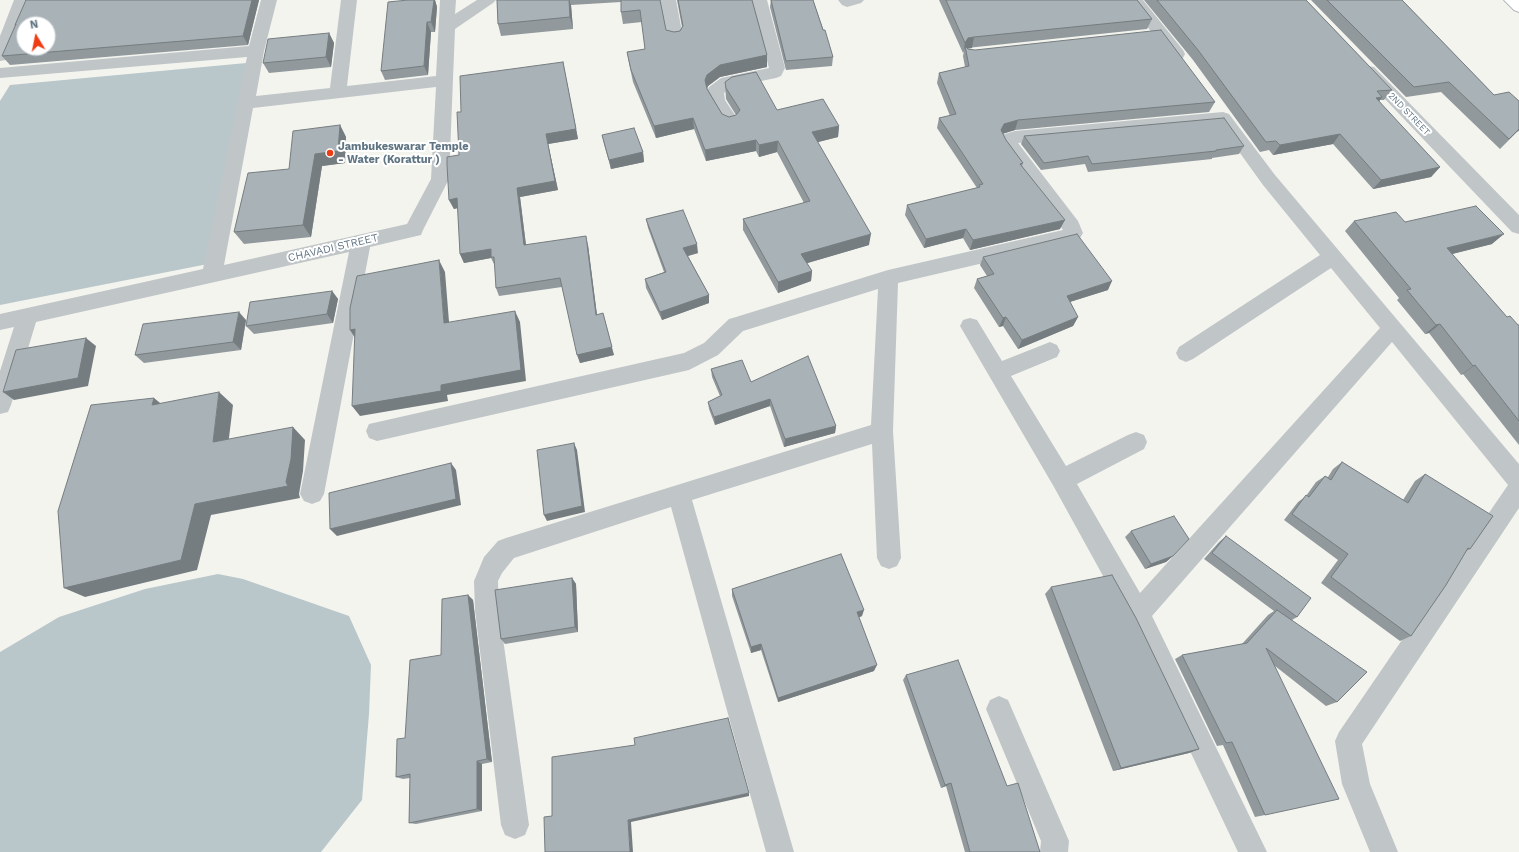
<!DOCTYPE html>
<html>
<head>
<meta charset="utf-8">
<style>
  body { margin:0 }
  #map { position:relative; width:1519px; height:852px; overflow:hidden; background:#f4f4ef; font-family:"Work Sans",sans-serif }
  canvas { display:block }
  .north { position:absolute; left:16px; top:16px; width:40px; height:40px; box-sizing:border-box; background:#fff; border:1px solid #bfc8cd; border-radius:50%; rotate:350deg; font-size:11px; font-weight:700; line-height:16px; text-align:center; color:#607583 }
  .north::after { content:''; display:block; margin:auto; width:14px; height:18px; background:#f03c12; clip-path:polygon(50% 0,100% 100%,50% 72%,0 100%) }
</style>
</head>
<body>
<div id="map">
<canvas width="1519" height="852"></canvas>
<div class="north">N</div>
</div>
<script>
const g = document.querySelector('canvas').getContext('2d');
g.lineJoin = 'round';
function fill(path, color) { g.fillStyle = color; g.fill(path, 'evenodd'); }
const poly = rows => new Path2D(rows.map(r => 'M' + r).join(''));
function strokePath(path, color, width, dash) { g.strokeStyle = color; g.lineWidth = width; g.lineCap = dash ? 'butt' : 'round'; g.setLineDash(dash || []); g.stroke(path); }
function label(font, color, halo, rows, align = 'center') {
  g.font = font + ' "Work Sans",sans-serif'; g.lineWidth = 4; g.setLineDash([]); g.textBaseline = 'middle'; g.strokeStyle = halo; g.fillStyle = color; for (const [text, x, y, turn = 0] of rows) {
    g.save(); g.translate(x, y); g.rotate((+turn || 0) * Math.PI / 180); g.textAlign = isNaN(turn) ? turn : align; if (halo) g.strokeText(text, 0, 0); g.fillText(text, 0, 0); g.restore();
  }
}
fill(poly([
  [257,62,213,263,0,305,0,101,10,85],
  [218,574,243,579,349,616,371,665,369,714,362,800,321,852,0,852,0,652,59,617,145,589]
]), '#b9c7cb');
const secondary = poly([
  [1504,0,1519,0,1519,12,1514,10,1504,0]
]);
strokePath(secondary, '#b2b8bc', 2);
fill(poly([
  [14,0,30,0,8,56,6,60,0,61,0,36,14,0],
  [261,0,277,0,264,51,256,96,330,88,341,0,357,0,347,86,436,76,440,0,456,0,455,14,477,0,496,0,493,3,455,29,449,179,423,230,421,235,370,247,324,494,320,501,312,504,304,501,300,494,349,252,36,322,11,405,8,412,0,414,0,371,14,327,0,330,0,314,203,269,247,57,0,78,0,68,249,46,261,0],
  [436,87,431,179,407,224,224,265,253,108,436,87],
  [660,0,676,0,683,37,681,41,675,42,669,41,667,37,660,0],
  [751,0,767,0,785,68,781,76,776,78,732,87,724,93,725,100,739,121,736,125,730,127,724,125,709,100,707,91,709,87,721,78,769,68,751,0],
  [838,0,864,0,861,3,847,7,842,5,838,0],
  [1127,0,1143,0,1183,50,1185,54,1183,58,1177,59,1171,58,1127,0],
  [1368,66,1374,67,1519,215,1519,234,1512,232,1362,75,1360,71,1362,67,1368,66],
  [1223,112,1229,114,1275,175,1519,464,1519,508,1362,744,1370,784,1398,852,1370,852,1342,784,1335,741,1339,732,1508,485,1392,342,1152,616,1267,852,1238,852,1129,623,1054,487,960,326,963,320,970,318,977,320,1002,361,1050,342,1057,345,1060,351,1057,357,1011,376,1066,466,1128,435,1136,432,1144,435,1147,442,1144,449,1077,484,1140,593,1380,328,1331,268,1193,359,1186,362,1179,359,1176,353,1179,347,1320,255,1263,185,1219,124,1018,143,1078,221,1083,233,1080,238,1069,243,898,283,893,431,901,558,897,566,889,569,881,566,877,558,872,444,692,500,794,852,766,852,671,507,514,558,502,573,498,581,499,610,529,825,525,835,515,839,505,835,501,825,475,610,474,581,484,557,498,541,506,538,871,425,878,289,743,331,718,355,689,370,377,441,369,438,366,431,369,424,684,353,704,343,729,319,736,317,888,270,1063,230,1004,149,999,139,1002,135,1015,131,1223,112],
  [999,696,1008,700,1069,841,1068,852,1040,852,1041,841,986,709,990,700,999,696]
]), '#c0c5c8');
fill(secondary, '#fff');
fill(poly([
  [259,0,248,45,10,65,2,56,16,26,15,25],
  [408,0,435,0,437,7,435,32,431,32,428,75,385,80,381,71],
  [497,0,660,0,666,30,674,32,680,31,682,27,677,0,752,0,767,55,767,67,720,77,708,86,707,88,722,114,729,117,736,115,726,99,725,82,777,110,839,126,838,137,817,142,869,245,807,263,812,271,811,281,778,293,743,230,743,219,804,203,777,152,759,157,756,151,706,161,694,129,656,138,633,82,629,63,627,52,645,49,642,22,623,24,621,12,621,2,571,5,573,29,501,36,498,24],
  [771,0,813,0,833,57,832,66,786,70,770,7],
  [939,0,1137,0,1152,19,1147,29,967,48,968,49,1215,102,1209,112,1015,130,1003,134,1006,140,1023,163,1022,166,1060,229,970,250,963,238,924,248,905,215,907,205,977,188,937,128,939,118,950,116,937,83,939,73,965,67,963,56,964,51,963,53],
  [1144,0,1306,0,1392,90,1384,100,1380,100,1379,102,1440,167,1431,177,1373,189,1333,144,1273,155,1269,150,1260,152,1193,60],
  [1311,0,1402,0,1494,95,1519,101,1519,131,1517,132,1500,149,1441,92,1406,97],
  [329,33,334,43,331,67,269,73,263,63],
  [563,62,578,139,548,144,558,190,520,197,526,245,588,245,597,315,614,355,580,363,562,287,499,296,496,288,495,266,491,258,464,263,460,254,458,208,454,209,449,200,459,155,461,112],
  [340,125,346,137,345,163,322,166,311,237,244,244,234,232,289,169],
  [602,135,643,152,644,162,611,169,604,144],
  [1024,136,1244,146,1239,154,1212,158,1212,159,1088,172,1085,164,1041,170,1021,144],
  [646,219,698,253,688,256,709,295,709,303,662,320,646,288,645,279,664,272,648,228],
  [1354,221,1405,222,1492,244,1452,254,1507,317,1518,325,1519,325,1519,445,1463,374,1461,375,1429,333,1425,334,1397,300,1399,298,1345,231],
  [983,257,1108,290,1070,302,1078,317,1073,326,1018,349,1003,326,999,327,974,288,977,279,987,276,980,265],
  [332,291,338,299,333,323,254,334,246,326],
  [246,320,241,350,144,363,135,355],
  [711,369,751,382,836,426,835,433,784,447,770,406,715,425,709,409,708,402,720,396,712,377],
  [1342,462,1403,500,1415,481,1425,474,1470,549,1466,551,1411,636,1400,641,1321,583,1338,560,1284,520,1298,502,1306,496,1316,482,1325,476,1328,477,1333,469],
  [1131,531,1173,556,1166,562,1145,569,1125,537],
  [1226,536,1297,617,1292,620,1337,702,1326,706,1275,666,1265,815,1255,817,1223,745,1217,746,1175,659,1182,655,1242,644,1268,615,1274,611,1204,559,1219,542],
  [572,578,576,584,578,632,505,644,501,639],
  [1051,587,1199,749,1189,753,1113,771,1045,594],
  [732,589,862,616,859,617,874,671,778,702,761,650,751,653,732,596],
  [468,595,473,600,492,762,482,764,482,811,416,824,409,823,410,778,403,779,396,777,405,738],
  [906,675,1007,786,1040,852,965,852,946,786,941,788,903,680]
]), '#91999d');
fill(poly([
  [252,0,259,0,248,45,243,36],
  [434,0,435,0,437,7,435,32,431,22],
  [569,0,571,5,573,29,570,17],
  [427,22,431,32,428,75,424,66],
  [329,33,334,43,331,67,326,57],
  [974,37,972,48,966,49,965,46,963,53,965,43,968,38],
  [767,55,767,67,720,77,708,86,706,91,705,80,707,75,720,65],
  [563,62,578,139,548,144,558,190,520,197,527,254,524,245,517,188,546,134],
  [1382,97,1375,107,1376,98],
  [693,118,694,129,656,138,654,126],
  [1018,120,1015,130,1001,134,1001,130,1004,124],
  [340,125,346,137,345,163,322,166,311,237,303,225,315,154],
  [839,126,838,137,811,144,812,132],
  [1340,134,1333,144,1273,155,1280,145],
  [756,140,756,151,706,161,705,150],
  [778,141,777,152,759,157,759,145],
  [643,152,644,162,611,169,609,160],
  [1440,167,1431,177,1373,189,1381,180],
  [457,198,461,207,454,209,449,200],
  [1065,220,1060,229,970,250,973,240],
  [966,229,963,238,924,248,926,239],
  [871,234,869,245,801,265,801,254],
  [1504,234,1492,244,1436,258,1447,248],
  [586,236,588,245,598,323,596,315],
  [697,244,698,253,684,257,683,248],
  [491,249,491,258,464,263,460,254],
  [439,260,445,272,450,334,444,323],
  [812,271,811,281,778,293,778,282],
  [1112,281,1108,290,1063,304,1067,296],
  [332,291,338,299,333,323,327,314],
  [709,295,709,303,662,320,660,312],
  [515,311,520,322,526,381,447,395,448,401,360,416,352,406,441,385],
  [239,312,246,320,241,350,233,342],
  [603,313,614,355,580,363,577,355],
  [1006,317,1003,326,999,327,1003,318],
  [1078,317,1073,326,1018,349,1022,340],
  [1440,324,1429,333,1425,334,1436,325],
  [355,329,357,341,350,330],
  [86,338,96,346,88,386,14,400,3,392],
  [1475,365,1463,374,1461,375,1473,366],
  [219,392,233,405,227,454,213,442],
  [154,398,170,411,152,405],
  [770,399,770,406,715,425,714,417],
  [836,426,835,433,784,447,785,439],
  [293,427,305,440,303,471,299,494,300,498,211,515,197,570,85,597,64,588,195,504],
  [574,443,577,450,585,512,547,521,544,515],
  [451,463,456,470,461,505,337,536,330,529],
  [1173,556,1166,562,1145,569,1151,564],
  [572,578,576,584,578,632,575,627],
  [468,595,473,600,492,762,487,759],
  [864,610,862,616,855,619,857,612],
  [761,644,761,650,751,653,751,647],
  [877,665,874,671,778,702,778,698],
  [1199,749,1189,753,1113,771,1121,768],
  [477,761,482,764,482,811,477,809],
  [951,783,946,786,941,788,945,785],
  [749,793,749,796,631,822,633,852,630,852,628,820]
]), '#767d80');
const building = poly([
  [26,0,252,0,243,36,2,56,16,24,15,25,26,0],
  [24,24,48,24,48,48,24,48,24,24],
  [408,0,434,0,431,22,427,22,424,66,381,71,388,2,408,0],
  [497,0,569,0,570,17,498,24,497,0],
  [621,0,660,0,666,30,674,32,680,31,683,26,678,0,752,0,767,55,720,65,707,75,705,80,707,89,722,114,729,117,736,115,740,110,726,88,725,82,732,77,756,72,777,110,823,99,839,126,812,132,871,234,801,254,812,271,778,282,743,219,810,201,778,141,759,145,756,140,705,150,693,118,654,126,631,70,627,52,645,49,640,10,621,12,621,0],
  [771,0,813,0,823,30,825,30,833,57,786,61,771,0],
  [946,0,1137,0,1152,19,974,37,968,38,965,43,946,0],
  [1157,0,1306,0,1392,90,1377,91,1382,97,1376,98,1440,167,1381,180,1340,134,1280,145,1276,141,1266,142,1198,50,1157,0],
  [1327,0,1402,0,1494,95,1509,92,1519,101,1519,129,1509,139,1449,82,1414,87,1327,0],
  [1161,30,1215,102,1018,120,1004,124,1001,130,1006,140,1023,163,1020,164,1065,220,973,240,966,229,926,239,907,205,980,187,979,185,983,184,939,118,956,114,939,73,969,66,965,46,968,49,975,50,1161,30],
  [329,33,326,57,263,63,268,39,329,33],
  [563,62,576,129,546,134,555,181,517,188,524,245,586,236,596,315,603,313,612,347,577,355,560,278,496,288,494,257,491,257,491,249,460,254,457,198,449,200,447,165,447,157,459,155,457,112,461,112,460,76,563,62],
  [1224,118,1244,146,1216,150,1216,151,1092,164,1088,156,1044,163,1024,136,1224,118],
  [340,125,338,151,315,154,303,225,234,232,248,173,289,169,293,131,340,125],
  [634,128,643,152,609,160,602,135,634,128],
  [1476,206,1504,234,1447,248,1507,317,1510,316,1518,325,1519,325,1519,421,1475,365,1473,366,1440,324,1436,325,1407,290,1411,289,1354,221,1396,212,1405,222,1476,206],
  [683,210,697,244,683,248,709,295,660,312,645,279,666,272,646,219,683,210],
  [1077,234,1112,281,1067,296,1078,317,1022,340,1006,317,1003,318,977,279,994,274,983,257,1077,234],
  [439,260,444,323,515,311,521,370,441,385,441,391,352,406,355,329,350,330,350,308,357,276,439,260],
  [332,291,327,314,246,326,250,302,332,291],
  [239,312,233,342,135,355,143,324,239,312],
  [86,338,78,378,3,392,16,350,86,338],
  [808,356,836,426,785,439,770,399,714,417,708,402,722,395,711,369,742,360,751,382,808,356],
  [219,392,213,442,293,427,291,459,286,482,288,486,195,504,181,560,64,588,58,511,91,405,154,398,152,405,219,392],
  [574,443,582,506,544,515,537,450,574,443],
  [1342,462,1408,503,1425,474,1493,516,1470,549,1468,548,1446,585,1411,636,1331,577,1348,554,1292,514,1306,495,1309,497,1325,476,1331,480,1342,462],
  [451,463,456,499,330,529,329,493,451,463],
  [1174,516,1189,539,1173,556,1151,564,1131,531,1174,516],
  [1226,536,1311,598,1297,617,1212,553,1226,536],
  [841,554,864,610,857,612,877,665,778,698,761,644,751,647,732,589,841,554],
  [1112,575,1136,618,1199,749,1121,768,1051,587,1112,575],
  [572,578,575,627,501,639,495,590,572,578],
  [468,595,487,759,477,761,477,809,409,823,410,774,396,777,397,739,405,738,410,660,441,655,442,599,468,595],
  [1277,610,1367,672,1337,702,1266,648,1339,799,1265,815,1232,742,1226,743,1182,655,1247,643,1277,610],
  [958,660,1007,786,1018,783,1040,852,970,852,951,783,945,785,906,675,958,660],
  [728,718,749,793,628,820,630,852,545,852,544,817,552,816,552,757,635,745,634,738,728,718]
]);
fill(building, '#a9b2b7');
strokePath(building, '#767d80', 1);
for (const [x, y, r, color] of [
  [330,153,4,"#f03c12"]
]) { const dot = new Path2D(); dot.arc(x, y, r, 0, 2 * Math.PI); g.fillStyle = color; g.fill(dot); strokePath(dot, '#fff', 1.5); }
label('9px', '#607583', '#fff', [
  ["2ND STREET",1409,114,46]
]);
label('bold 11px', '#607583', '#fff', [
  ["Jambukeswarar Temple",338,147],
  ["- Water (Korattur )",338,160]
], 'left');
label('11px', '#607583', '#fff', [
  ["CHAVADI STREET",333,248,-13]
]);
</script>
</body>
</html>
